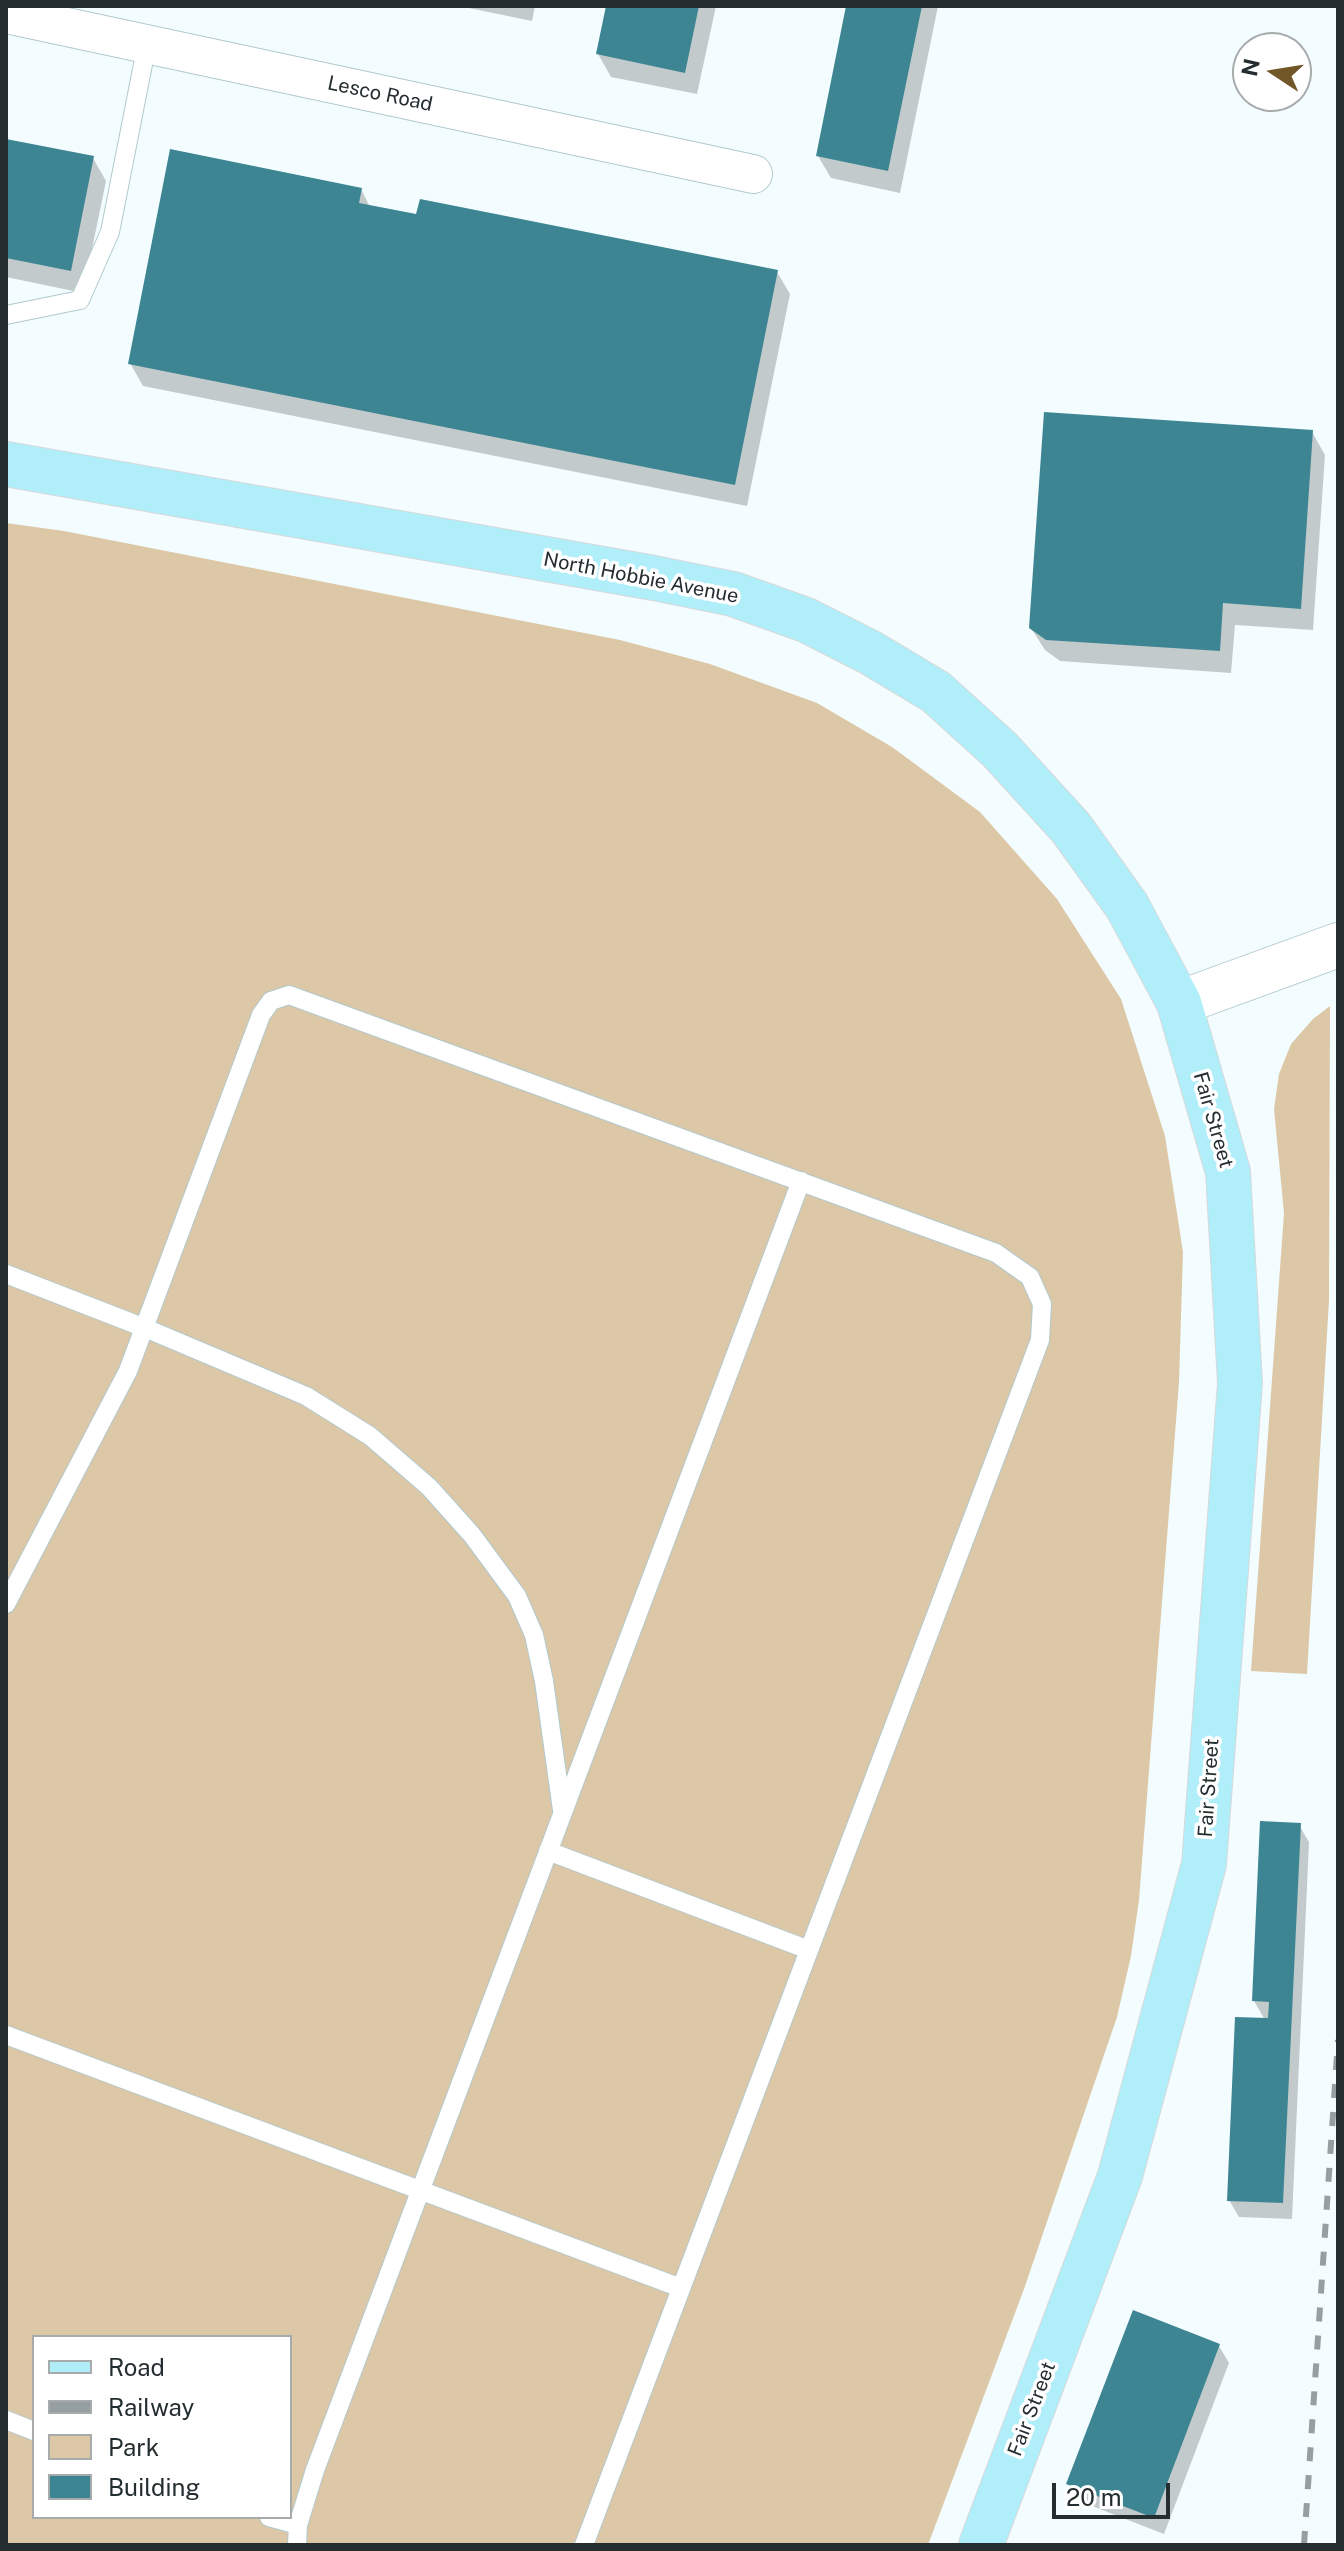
<!DOCTYPE html>
<html>
<head>
<meta charset="utf-8">
<style>
  body { margin:0 }
  #map { position:relative; width:1344px; height:2551px; overflow:hidden; background:#f3fdff; font-family:"Public Sans",sans-serif }
  canvas { display:block }
  .frame { position:absolute; inset:0; border:8px solid #242d2f; pointer-events:none }
  .legend { position:absolute; left:32px; top:2335px; width:260px; height:184px; box-sizing:border-box; background:#fff; border:2px solid #a7abac; margin:0; padding:10px 14px; list-style:none; font-size:24px; color:#242d2f }
  .legend li { display:flex; align-items:center; gap:16px; height:40px }
  .legend b { width:40px; border:2px solid #a7abac }
  .north { position:absolute; left:1232px; top:32px; width:80px; height:80px; box-sizing:border-box; background:#fff; border:2px solid #a7abac; border-radius:50%; rotate:282deg; font-size:22px; font-weight:700; line-height:32px; text-align:center; color:#242d2f }
  .north::after { content:''; display:block; margin:auto; width:28px; height:36px; background:#715628; clip-path:polygon(50% 0,100% 100%,50% 72%,0 100%) }
  .scale { position:absolute; left:1052px; top:2483px; width:118px; height:36px; box-sizing:border-box; border:4px solid #242d2f; border-top:0; padding-left:10px; font-size:24px; line-height:28px; white-space:nowrap; color:#242d2f; -webkit-text-stroke:6px #fff; paint-order:stroke }
</style>
</head>
<body>
<div id="map">
<canvas width="1344" height="2551"></canvas>
<div class="frame"></div>
<ul class="legend">
<li><b style="height:10px;background:#b0eefa"></b>Road</li>
<li><b style="height:10px;background:#959fa1"></b>Railway</li>
<li><b style="height:22px;background:#dcc7a6"></b>Park</li>
<li><b style="height:22px;background:#3d8592"></b>Building</li>
</ul>
<div class="north">N</div>
<div class="scale">20 m</div>
</div>
<script>
const g = document.querySelector('canvas').getContext('2d');
g.lineJoin = 'round';
function fill(path, color) { g.fillStyle = color; g.fill(path, 'evenodd'); }
const poly = rows => new Path2D(rows.map(r => 'M' + r).join(''));
function strokePath(path, color, width, dash) { g.strokeStyle = color; g.lineWidth = width; g.lineCap = dash ? 'butt' : 'round'; g.setLineDash(dash || []); g.stroke(path); }
function label(font, color, halo, rows, align = 'center') {
  g.font = font + ' "Public Sans",sans-serif'; g.lineWidth = 7; g.setLineDash([]); g.textBaseline = 'middle'; g.strokeStyle = halo; g.fillStyle = color; for (const [text, x, y, turn = 0] of rows) {
    g.save(); g.translate(x, y); g.rotate((+turn || 0) * Math.PI / 180); g.textAlign = isNaN(turn) ? turn : align; if (halo) g.strokeText(text, 0, 0); g.fillText(text, 0, 0); g.restore();
  }
}
fill(poly([
  [6,523,64,531,620,640,710,664,817,703,892,747,980,812,1057,899,1121,999,1165,1136,1183,1252,1179,1382,1139,1900,1131,1956,1117,2017,1024,2289,928,2545,6,2545],
  [34,2337,290,2337,290,2517,34,2517],
  [1330,1006,1329,1300,1307,1674,1251,1671,1284,1213,1274,1109,1279,1074,1291,1044,1313,1019]
]), '#dcc7a6');
fill(poly([
  [459,6,535,6,532,21],
  [608,6,716,6,697,94,611,77,598,54],
  [848,6,938,6,900,193,831,178,818,156],
  [6,141,93,158,106,181,83,293,6,277],
  [361,189,370,207,777,272,790,294,747,506,143,386,130,363],
  [1312,432,1325,455,1313,630,1235,625,1231,673,1060,661,1045,650,1031,628],
  [1299,1825,1309,1842,1292,2219,1239,2217,1229,2200,1265,2020,1254,2001],
  [1219,2346,1229,2363,1164,2534,1079,2501,1069,2484]
]), '#0003');
fill(poly([
  [606,6,699,6,685,73,596,54],
  [846,6,922,6,888,171,816,156],
  [6,139,94,156,71,271,6,258],
  [170,149,362,188,359,203,416,214,420,199,778,270,735,485,128,364],
  [1044,412,1313,430,1301,609,1223,603,1220,651,1046,640,1029,628],
  [1260,1821,1301,1823,1283,2203,1227,2201,1235,2017,1268,2018,1269,2002,1252,2001],
  [1133,2310,1220,2344,1154,2518,1066,2484]
]), '#3d8592');
const lane = poly([
  [6,315,80,300,110,232,147,44],
  [6,1274,145,1328,306,1396,370,1436,429,1487,472,1535,517,1596,534,1635,544,1681,562,1810],
  [6,1604,128,1371,261,1015,271,1001,289,995,996,1253,1030,1277,1042,1304,1040,1340,584,2545],
  [548,1851,809,1950],
  [6,2035,681,2288],
  [6,2420,34,2431],
  [269,2517,298,2525],
  [297,2545,298,2525,315,2470,801,1181]
]);
const street = poly([
  [6,14,753,174]
]);
const secondary = poly([
  [1179,1003,1338,945]
]);
const primary = poly([
  [6,464,654,578,733,594,806,620,871,653,936,692,1000,750,1071,828,1127,906,1179,1003,1228,1172,1240,1383,1204,1864,1120,2176,981,2545]
]);
strokePath(lane, '#b1c9ce', 20);
strokePath(street, '#b1c9ce', 40);
strokePath(secondary, '#b1c9ce', 46);
strokePath(primary, '#d8d9da', 46);
strokePath(lane, '#fff', 18);
strokePath(street, '#fff', 38);
strokePath(secondary, '#fff', 44);
strokePath(primary, '#b0eefa', 44);
strokePath(poly([
  [1304,2545,1338,2040]
]), '#959fa1', 6, [14, 14]);
label('20px', '#242d2f', '#fff', [
  ["Lesco Road",380,94,12],
  ["North Hobbie Avenue",641,578,11],
  ["Fair Street",1213,1120,74],
  ["Fair Street",1209,1788,-86],
  ["Fair Street",1032,2409,-69]
]);
</script>
</body>
</html>
